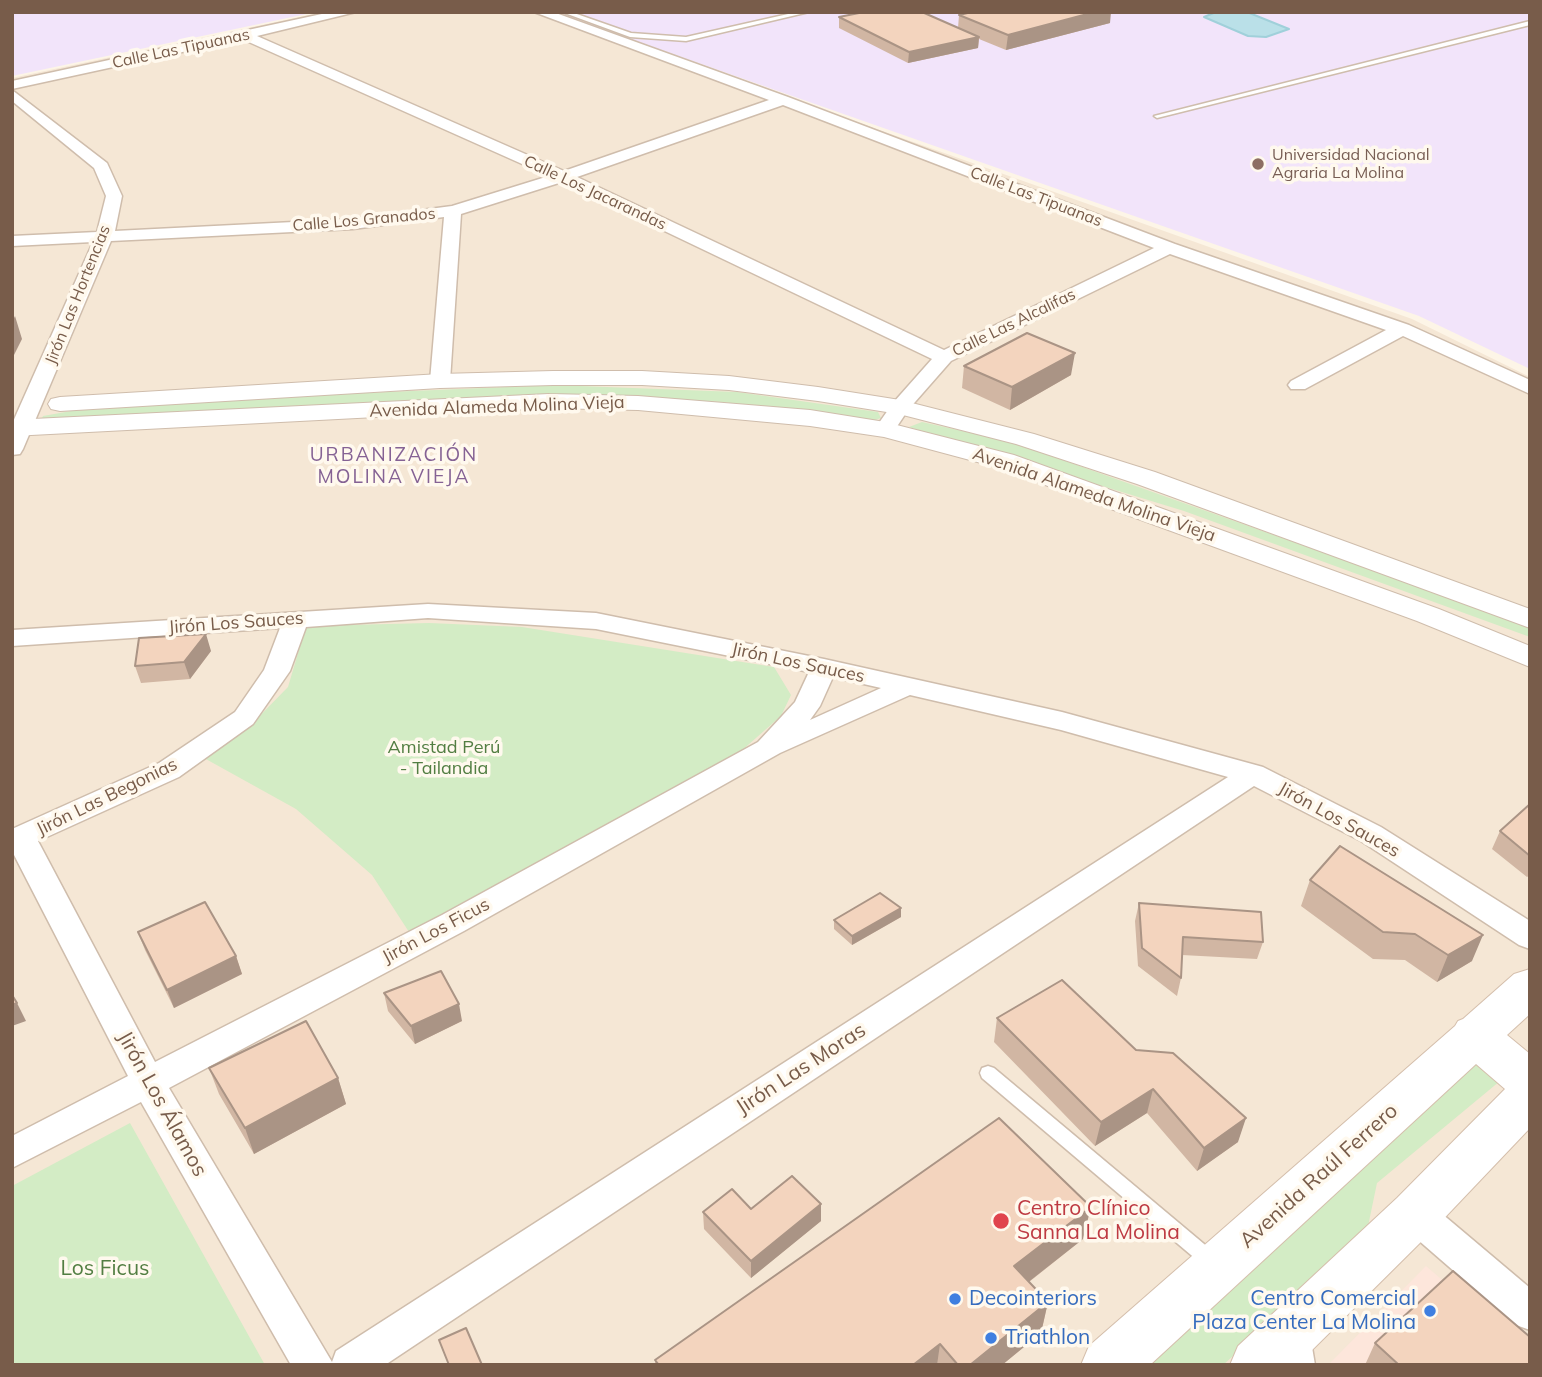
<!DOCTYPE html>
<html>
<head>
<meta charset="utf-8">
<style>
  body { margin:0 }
  #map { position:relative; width:1542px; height:1377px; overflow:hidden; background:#fdf5e7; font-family:Mulish,sans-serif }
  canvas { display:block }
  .frame { position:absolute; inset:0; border:14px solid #785c4a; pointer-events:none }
</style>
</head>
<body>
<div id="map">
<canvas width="1542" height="1377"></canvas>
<div class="frame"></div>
</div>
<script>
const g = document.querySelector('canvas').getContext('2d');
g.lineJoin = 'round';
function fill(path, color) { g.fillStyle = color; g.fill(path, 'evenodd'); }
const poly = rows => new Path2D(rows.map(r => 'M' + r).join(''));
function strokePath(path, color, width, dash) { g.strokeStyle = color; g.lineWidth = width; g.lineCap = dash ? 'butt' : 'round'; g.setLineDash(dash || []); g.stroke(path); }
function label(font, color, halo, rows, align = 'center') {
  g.font = font + ' Mulish,sans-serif'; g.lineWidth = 7; g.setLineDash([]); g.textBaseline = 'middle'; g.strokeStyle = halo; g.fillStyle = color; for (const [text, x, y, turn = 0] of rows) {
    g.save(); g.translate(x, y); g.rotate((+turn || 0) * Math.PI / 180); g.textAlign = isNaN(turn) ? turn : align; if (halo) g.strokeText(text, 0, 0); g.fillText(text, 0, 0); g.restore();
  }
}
fill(poly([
  [323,12,547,12,1412,319,1530,377,1530,1365,12,1365,12,78]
]), '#f5e7d5');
fill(poly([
  [1426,1266,1530,1355,1530,1365,1328,1365]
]), '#fde6db');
fill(poly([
  [12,12,316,12,12,76],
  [553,12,1530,12,1530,369,1419,316]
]), '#f2e4fa');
fill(poly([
  [554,385,737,392,878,412,881,418,872,421,722,402,599,396,40,422,43,416,71,411,317,395],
  [922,422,1012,442,1530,626,1530,637,1184,511,909,427],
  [429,623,522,627,774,667,791,695,781,716,740,752,409,932,372,875,296,809,204,758,245,731,288,687,306,626],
  [1472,1057,1500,1081,1377,1183,1366,1236,1223,1365,1128,1365],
  [130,1123,265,1365,12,1365,12,1186]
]), '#d3ecc5');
const water = poly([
  [1216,12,1247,12,1289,29,1266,37,1248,36,1204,17,1216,12]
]);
fill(water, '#bae0e8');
strokePath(water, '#a0d0da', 2);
const service = poly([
  [562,12,571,12,631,33,686,37,797,12,809,12,686,41,630,37,562,12],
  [1530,21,1530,25,1157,118,1154,116,1530,21],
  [988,1066,994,1068,1216,1254,1219,1260,1216,1266,1210,1268,1204,1266,982,1078,980,1073,982,1068,988,1066],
  [1302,1332,1308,1335,1311,1341,1315,1365,1297,1365,1293,1341,1296,1335,1302,1332]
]);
const minor = poly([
  [331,12,356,12,257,36,564,171,769,100,534,12,553,12,788,97,1175,244,1409,325,1530,380,1530,394,1403,336,1305,389,1291,389,1288,385,1291,381,1386,330,1170,254,951,361,908,410,892,434,885,436,878,434,874,430,893,403,932,359,562,182,461,214,450,381,447,385,440,387,433,385,430,381,444,217,353,229,111,241,23,449,20,454,12,455,12,424,93,242,12,246,12,236,97,232,106,196,94,168,12,101,12,90,107,163,122,196,115,231,353,219,452,206,549,176,242,39,12,89,12,81,331,12],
  [783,105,1154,248,944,350,577,177,783,105],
  [428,604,596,613,824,659,1062,712,1263,767,1381,827,1530,921,1530,949,1519,945,1361,841,1254,786,385,1365,291,1365,141,1102,12,1168,12,1136,128,1076,12,851,12,829,159,763,235,712,264,670,280,628,12,646,12,630,428,604],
  [428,618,596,629,809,672,795,702,758,742,442,915,155,1062,38,841,179,777,253,724,290,671,306,627,428,618],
  [833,677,881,688,810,720,820,706,833,677],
  [910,695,1061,730,1228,777,336,1351,332,1362,169,1088,464,931,780,753,910,695],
  [1415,1198,1428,1202,1530,1288,1530,1330,1516,1325,1402,1226,1397,1214,1402,1202,1415,1198]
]);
const tertiary = poly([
  [553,371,642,371,729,376,818,387,900,400,1034,434,1155,472,1530,609,1530,628,1137,484,1016,444,899,414,818,401,729,390,642,385,553,385,440,388,60,411,51,409,48,404,51,399,60,397,440,374,553,371],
  [549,394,638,396,810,410,885,422,1014,455,1439,609,1530,646,1530,667,1417,621,996,467,884,437,810,426,638,410,549,408,12,436,12,420,549,394]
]);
const secondary = poly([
  [1530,969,1530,1014,1507,1035,1530,1054,1530,1128,1433,1230,1297,1365,1230,1365,1238,1346,1397,1198,1505,1089,1476,1064,1150,1365,1081,1365,1089,1346,1455,1026,1458,1021,1463,1019,1514,974,1530,969]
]);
strokePath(service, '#cfbdac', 3);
strokePath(minor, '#cfbdac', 3);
strokePath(tertiary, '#cfbdac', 2);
strokePath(secondary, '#d5bfac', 2);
fill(service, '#fff');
fill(minor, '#fff');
fill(tertiary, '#fff');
fill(secondary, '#fff');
fill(poly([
  [959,15,1110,23,1006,50,979,39,978,48,908,63,839,28,839,17,958,28],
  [964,366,1071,375,1010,410,962,388],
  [211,651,190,679,141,683,135,666],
  [1530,804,1530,875,1527,877,1492,849,1500,831],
  [1310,880,1472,961,1437,982,1405,960,1373,959,1301,906],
  [1139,903,1263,942,1257,959,1182,955,1181,978,1177,996,1138,966,1135,921],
  [901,917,852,945,834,929,834,920],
  [138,932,236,956,242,974,174,1008,145,950],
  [384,993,462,1021,415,1044,388,1011],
  [997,1018,1136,1050,1238,1142,1197,1171,1147,1113,1095,1146,994,1042],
  [209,1068,338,1078,346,1104,254,1154,219,1094],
  [751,1209,821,1221,751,1278,704,1229,703,1212],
  [1083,1239,1029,1282,1048,1302,1041,1333,1002,1365,655,1365,655,1360],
  [1375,1343,1530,1365,1365,1365]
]), '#d1b6a3');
fill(poly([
  [1095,12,1111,12,1110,23,1006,50,1008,35],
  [979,37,978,48,908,63,909,52],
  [15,316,22,339,12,359,12,322],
  [1075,353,1071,375,1010,410,1012,387],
  [206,634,211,651,190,679,184,662],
  [901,908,901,917,852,945,852,936],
  [1483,935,1472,961,1437,982,1448,955],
  [236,956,242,974,174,1008,167,990],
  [17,1003,26,1021,12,1026,12,1005],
  [459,1004,462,1021,415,1044,411,1026],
  [338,1078,346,1104,254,1154,245,1128],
  [1153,1089,1147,1113,1095,1146,1101,1122],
  [1246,1118,1238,1142,1197,1171,1204,1148],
  [821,1204,821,1221,751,1278,751,1261],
  [1091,1207,1083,1239,1008,1298,1014,1266],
  [1048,1302,1041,1333,1002,1365,970,1365],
  [940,1344,937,1365,913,1365]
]), '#aa9485');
const building = poly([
  [864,12,922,12,979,37,909,52,839,17,864,12],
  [972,12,1095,12,1008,35,959,15,972,12],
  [1027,333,1075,353,1012,387,964,366,1027,333],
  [206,634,184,662,135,666,139,638,206,634],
  [1530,804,1530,856,1500,831,1530,804],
  [1340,846,1483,935,1448,955,1415,934,1383,932,1310,880,1340,846],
  [880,893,901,908,852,936,834,920,880,893],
  [205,902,236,956,167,990,138,932,205,902],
  [1139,903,1261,912,1263,942,1183,937,1181,978,1142,948,1139,903],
  [441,971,459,1004,411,1026,384,993,441,971],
  [1062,980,1136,1050,1173,1053,1246,1118,1204,1148,1153,1089,1101,1122,997,1018,1062,980],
  [12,995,17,1003,12,1005,12,995],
  [306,1021,338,1078,245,1128,209,1068,306,1021],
  [999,1118,1091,1207,1014,1266,1048,1302,970,1365,958,1365,940,1344,913,1365,659,1365,655,1360,999,1118],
  [792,1176,821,1204,751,1261,703,1212,732,1189,751,1209,792,1176],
  [1453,1271,1530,1337,1530,1365,1399,1365,1375,1343,1453,1271],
  [466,1328,482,1365,449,1365,439,1340,466,1328]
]);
fill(building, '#f3d4be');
strokePath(building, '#aa9485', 2);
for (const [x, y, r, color] of [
  [1258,164,7,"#8d6e63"],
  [1001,1221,9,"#e0444e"],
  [955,1299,7,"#3f7fe0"],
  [1430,1311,7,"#3f7fe0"],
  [991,1338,7,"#3f7fe0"]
]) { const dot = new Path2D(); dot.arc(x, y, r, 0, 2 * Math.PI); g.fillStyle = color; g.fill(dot); strokePath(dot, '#fff9ee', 2.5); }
label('16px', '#785c4a', '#fff9ee', [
  ["Calle Las Tipuanas",181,49,-12],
  ["Calle Los Jacarandas",595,193,25],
  ["Calle Las Tipuanas",1036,197,21],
  ["Calle Los Granados",364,220,-5],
  ["Jirón Las Hortencias",78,295,-68],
  ["Calle Las Alcalifas",1014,323,-26]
]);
label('16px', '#785e54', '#fff9ee', [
  ["Universidad Nacional",1272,155],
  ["Agraria La Molina",1272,173]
], 'left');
label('18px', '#785c4a', '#fff9ee', [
  ["Avenida Alameda Molina Vieja",497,407,-2],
  ["Avenida Alameda Molina Vieja",1094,495,19],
  ["Jirón Los Sauces",236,623,-4],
  ["Jirón Los Sauces",798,663,12],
  ["Jirón Las Begonias",107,797,-26],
  ["Jirón Los Sauces",1339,820,29],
  ["Jirón Los Ficus",436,931,-28]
]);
label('18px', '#527e42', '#fff9ee', [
  ["Amistad Perú",444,748],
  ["- Tailandia",444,769]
]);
g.letterSpacing = '2px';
label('19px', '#856294', '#fff9ee', [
  ["URBANIZACIÓN",394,455],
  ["MOLINA VIEJA",394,477]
]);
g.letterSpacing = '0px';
label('21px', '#785c4a', '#fff9ee', [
  ["Jirón Las Moras",801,1069,-33],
  ["Jirón Los Álamos",162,1104,61],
  ["Avenida Raúl Ferrero",1319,1176,-42]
]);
label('21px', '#be3a42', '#fff9ee', [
  ["Centro Clínico",1017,1209],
  ["Sanna La Molina",1017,1233]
], 'left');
label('21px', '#527e42', '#fff9ee', [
  ["Los Ficus",105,1269]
]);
label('21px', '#366cbe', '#fff9ee', [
  ["Decointeriors",969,1299],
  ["Centro Comercial",1416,1299,"right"],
  ["Plaza Center La Molina",1416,1323,"right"],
  ["Triathlon",1005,1338]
], 'left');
</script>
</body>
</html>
